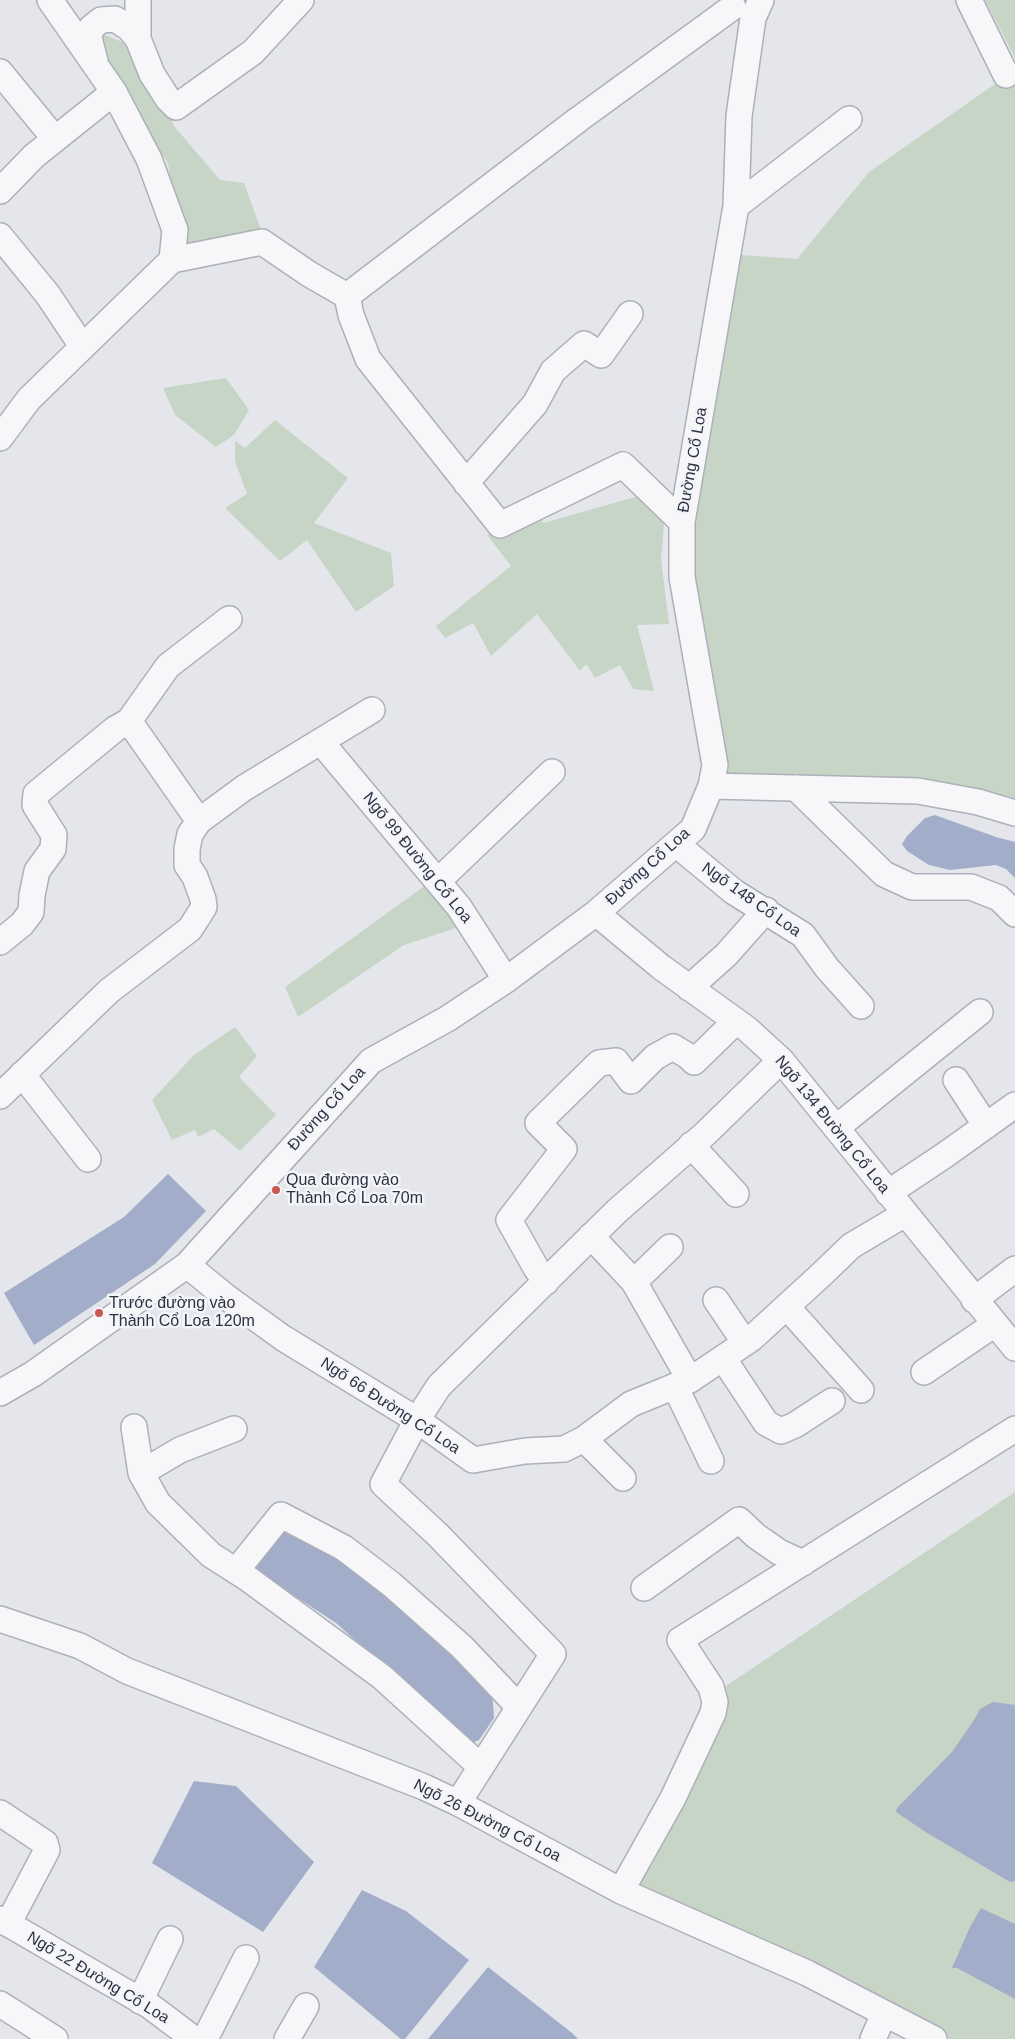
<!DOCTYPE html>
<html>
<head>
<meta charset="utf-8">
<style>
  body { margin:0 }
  canvas { display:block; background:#e4e6eb }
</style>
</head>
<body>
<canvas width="1015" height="2039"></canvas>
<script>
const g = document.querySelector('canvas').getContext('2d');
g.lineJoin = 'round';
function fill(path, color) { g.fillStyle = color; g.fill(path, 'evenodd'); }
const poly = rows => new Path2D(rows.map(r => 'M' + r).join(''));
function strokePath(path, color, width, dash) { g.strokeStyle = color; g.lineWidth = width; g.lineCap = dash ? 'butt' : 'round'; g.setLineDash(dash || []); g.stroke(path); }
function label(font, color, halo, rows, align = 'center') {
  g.font = font + ' Arial,sans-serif'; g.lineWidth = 5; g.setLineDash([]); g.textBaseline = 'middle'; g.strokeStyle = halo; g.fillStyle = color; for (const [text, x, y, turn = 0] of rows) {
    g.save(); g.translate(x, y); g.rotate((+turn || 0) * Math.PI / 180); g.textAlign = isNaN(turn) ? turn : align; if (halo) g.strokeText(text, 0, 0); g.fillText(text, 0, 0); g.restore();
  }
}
fill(poly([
  [985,0,1015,0,1015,58],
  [100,33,135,47,174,126,220,180,244,183,262,233,182,250,168,163,120,95],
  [1015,70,1015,814,918,791,711,786,682,577,728,254,797,259,869,172],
  [226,378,249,410,234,435,216,447,175,415,163,388],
  [275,420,348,478,314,523,391,553,394,586,356,612,307,540,280,561,225,508,247,494,235,461,235,441,245,448],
  [639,496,665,513,661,559,669,624,637,625,654,691,633,689,620,665,595,678,586,664,580,671,537,614,491,656,473,623,445,638,436,626,511,566,487,535,539,515,543,523],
  [430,882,462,926,404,945,298,1017,285,987],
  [235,1027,257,1056,239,1077,276,1115,240,1151,214,1129,198,1137,195,1130,172,1140,152,1100,194,1055],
  [1015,1492,1015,2039,933,2039,621,1891,714,1694]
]), '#c7d5c6');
fill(poly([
  [935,815,996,837,1015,842,1015,878,1006,869,996,865,950,870,929,865,907,851,902,844,907,836,925,818],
  [168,1174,206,1211,155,1264,34,1345,4,1293,124,1217],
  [281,1522,351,1560,492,1689,494,1718,479,1740,472,1743,467,1740,336,1623,246,1564],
  [993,1702,1015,1705,1015,1881,1010,1882,924,1831,896,1812,897,1808,952,1752,974,1720,980,1709],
  [194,1781,236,1786,314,1862,263,1932,152,1863],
  [362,1890,406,1911,469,1960,405,2039,401,2039,314,1967],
  [981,1908,1015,1924,1015,1999,957,1968,952,1968,970,1927],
  [488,1967,572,2033,578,2039,428,2039]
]), '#a2adc9');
const minor = poly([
  [50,0,114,92,149,159,175,230,172,260],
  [138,0,138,39,152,74,168,99,176,107,253,52,301,0],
  [969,0,1006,75],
  [95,61,89,38,91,28,101,20,115,19,129,28,138,39],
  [0,72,55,139],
  [0,191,34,156,114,92],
  [736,206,849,119],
  [0,236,48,295,82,346],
  [347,296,579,119,733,7],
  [0,438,29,399,172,260,262,242,309,274,347,296,351,315,368,359,500,525,623,465,682,522],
  [466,483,535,404,553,371,584,344,601,355,630,314],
  [129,721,199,821],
  [321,742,459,907,506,980],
  [711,786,918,791,978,802,1015,813],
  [796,788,884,874,912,887,971,887,999,898,1015,914],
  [676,844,734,892,803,935,827,968,861,1006],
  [438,881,552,772],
  [596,913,661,967,747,1029,781,1060,1015,1348],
  [0,942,22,924,31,912,32,895,37,871,53,849,54,835,35,805,36,794,115,729,129,721,168,666,229,619],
  [689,988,726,955,766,910],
  [22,1074,88,1159],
  [956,1080,986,1126],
  [0,1096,109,991,190,929,204,907,203,899,195,877,187,865,187,849,190,834,199,821,244,788,372,710],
  [836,1128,980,1012],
  [691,1145,736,1194],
  [888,1193,945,1155,1015,1105],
  [591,1236,634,1282,690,1380],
  [187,1265,225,1296,283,1338,417,1420,473,1460,525,1451,564,1449,584,1439,631,1404,690,1380,751,1339,822,1274,851,1246,905,1214],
  [546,1282,536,1268,509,1220,564,1149,538,1123,599,1063,616,1061,631,1081,655,1057,673,1047,688,1056,694,1062,736,1021],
  [634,1282,670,1247],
  [716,1300,745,1343],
  [974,1300,1015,1269],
  [787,1307,861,1390],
  [723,1358,766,1423,781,1431,795,1425,832,1401],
  [924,1372,995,1324],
  [675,1386,711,1461],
  [0,1393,33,1374,187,1265,371,1061,447,1019,506,980,596,913,693,829,711,786,715,765,682,577,682,522,736,206,739,116,753,18,761,0],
  [134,1427,141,1473,158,1503,211,1555,247,1578,382,1677,481,1767],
  [584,1439,623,1478],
  [141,1473,180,1450,234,1429],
  [236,1571,281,1515,344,1548,391,1584,462,1647,519,1707],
  [644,1588,739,1520,756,1536,779,1552,803,1563],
  [0,1619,80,1646,127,1671,424,1787,458,1803,621,1891,807,1973,934,2039],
  [458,1803,553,1654,438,1535,383,1484,417,1420,439,1386,617,1211,705,1134,781,1060],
  [0,1813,45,1843,47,1850,8,1924],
  [621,1891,673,1798,713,1713,715,1702,711,1687,680,1640,1015,1429],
  [0,1919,150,2006,194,2039],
  [140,2001,170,1939],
  [0,2004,55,2039],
  [205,2039,246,1958],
  [287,2039,306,2006],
  [873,2039,884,2014]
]);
strokePath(minor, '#adb0b9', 28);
strokePath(minor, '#f7f7fa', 25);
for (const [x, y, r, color] of [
  [276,1190,5,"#c75852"],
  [99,1313,5,"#c75852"]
]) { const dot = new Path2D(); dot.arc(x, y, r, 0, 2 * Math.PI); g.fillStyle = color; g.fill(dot); strokePath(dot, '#f4f5f9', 2); }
label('16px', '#2d3143', '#f4f5f9', [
  ["Đường Cổ Loa",693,460,-80],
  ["Ngõ 99 Đường Cổ Loa",417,858,51],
  ["Đường Cổ Loa",648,867,-42],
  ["Ngõ 148 Cổ Loa",751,900,35],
  ["Đường Cổ Loa",327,1109,-48],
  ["Ngõ 134 Đường Cổ Loa",832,1125,51],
  ["Ngõ 66 Đường Cổ Loa",390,1406,33],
  ["Ngõ 26 Đường Cổ Loa",487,1821,27],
  ["Ngõ 22 Đường Cổ Loa",98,1978,31]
]);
label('16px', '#2d3143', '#f4f5f9', [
  ["Qua đường vào",286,1181],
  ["Thành Cổ Loa 70m",286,1199],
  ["Trước đường vào",109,1304],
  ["Thành Cổ Loa 120m",109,1322]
], 'left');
</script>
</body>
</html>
